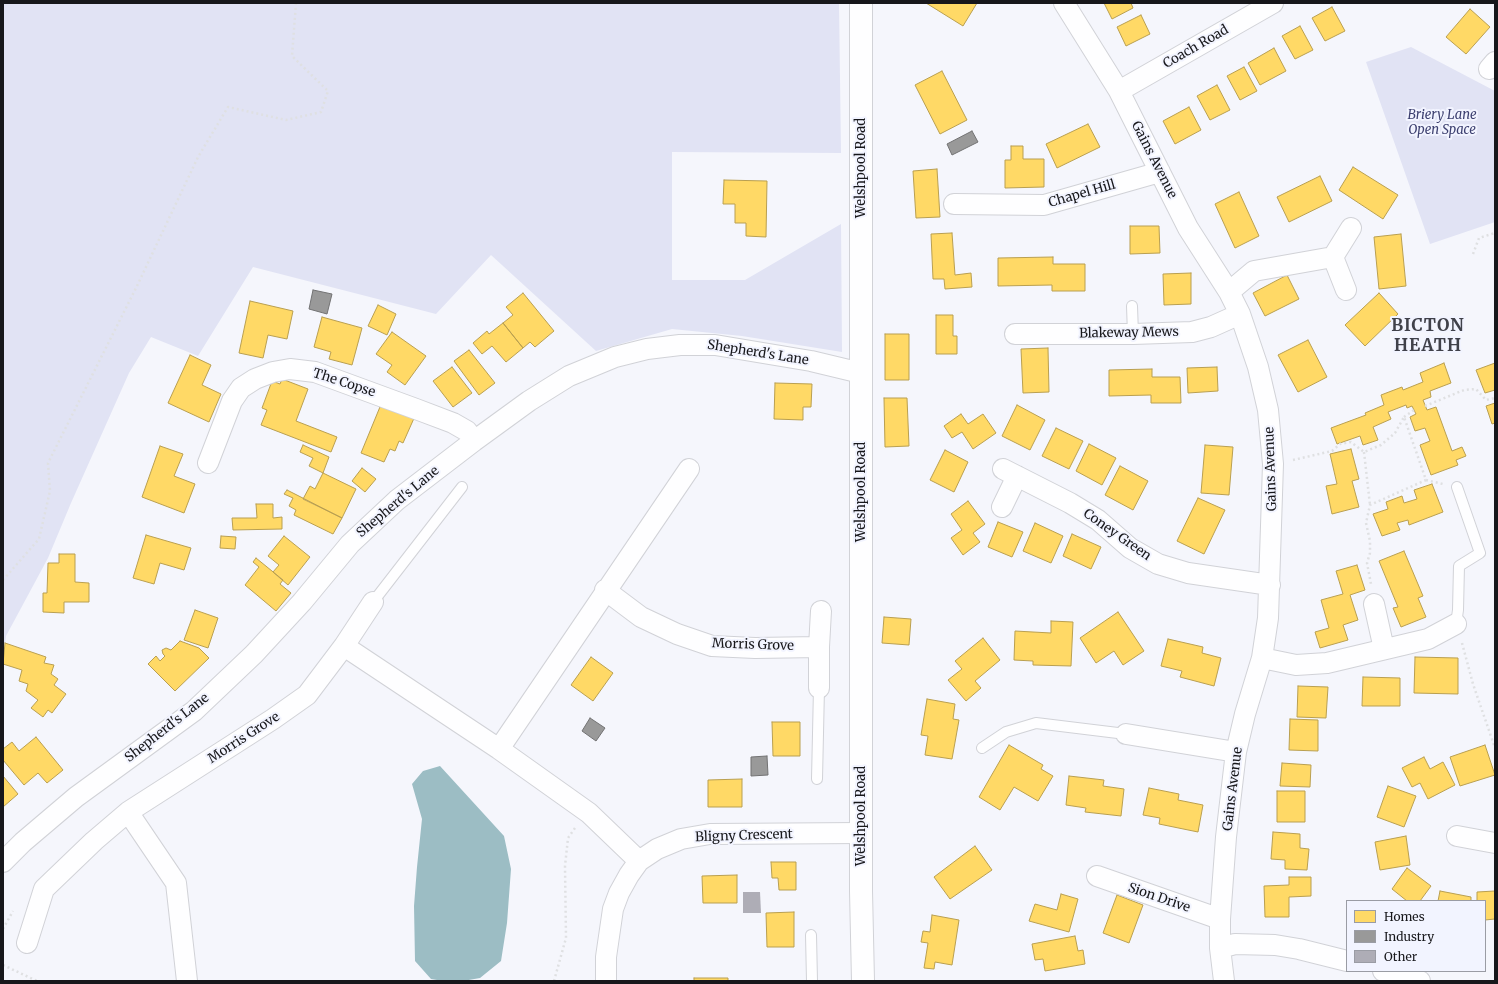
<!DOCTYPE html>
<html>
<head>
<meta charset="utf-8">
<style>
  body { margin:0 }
  #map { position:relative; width:1498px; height:984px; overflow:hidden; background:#f5f6fc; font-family:Merriweather,serif }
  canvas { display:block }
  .frame { position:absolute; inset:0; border:4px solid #17171b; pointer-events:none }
  .legend { position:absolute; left:1346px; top:900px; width:140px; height:72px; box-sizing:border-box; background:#f2f4ff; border:1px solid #9a9ca4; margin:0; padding:5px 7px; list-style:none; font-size:12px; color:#17171b }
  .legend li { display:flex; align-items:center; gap:8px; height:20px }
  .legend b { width:20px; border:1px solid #9a9ca4 }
</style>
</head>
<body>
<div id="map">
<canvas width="1498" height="984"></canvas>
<div class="frame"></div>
<ul class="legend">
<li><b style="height:11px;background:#ffd966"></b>Homes</li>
<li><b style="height:11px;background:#999"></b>Industry</li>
<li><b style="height:11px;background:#aeadb6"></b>Other</li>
</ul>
</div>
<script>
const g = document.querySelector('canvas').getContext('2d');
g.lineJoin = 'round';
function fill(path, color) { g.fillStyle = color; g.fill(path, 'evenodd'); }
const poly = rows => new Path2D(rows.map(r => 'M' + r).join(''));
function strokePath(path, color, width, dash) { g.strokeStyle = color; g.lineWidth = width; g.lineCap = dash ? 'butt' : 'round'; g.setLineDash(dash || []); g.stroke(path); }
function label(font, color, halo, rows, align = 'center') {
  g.font = font + ' Merriweather,serif'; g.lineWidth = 4; g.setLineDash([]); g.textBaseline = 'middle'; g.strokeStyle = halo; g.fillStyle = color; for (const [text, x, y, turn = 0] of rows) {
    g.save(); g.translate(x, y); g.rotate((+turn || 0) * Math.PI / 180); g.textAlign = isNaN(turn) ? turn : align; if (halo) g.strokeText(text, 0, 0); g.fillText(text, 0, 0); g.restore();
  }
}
fill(poly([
  [3,3,839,3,841,153,672,152,672,280,745,280,841,224,842,352,742,336,672,329,596,351,491,255,436,314,253,267,198,356,151,337,129,373,71,503,48,558,6,636,3,658],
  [1411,47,1495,91,1495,222,1430,244,1366,62]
]), '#e1e3f4');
fill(poly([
  [440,766,504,836,511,869,507,923,501,961,480,978,463,981,443,981,431,979,415,961,414,906,417,867,422,819,412,784,423,771]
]), '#9cbdc4');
const homes = poly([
  [926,3,977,3,963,26,926,3],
  [1104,3,1131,3,1133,8,1112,19,1104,3],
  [1332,7,1345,31,1325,41,1312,18,1332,7],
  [1470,9,1490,27,1466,54,1446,37,1470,9],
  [1141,15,1150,34,1126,46,1117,27,1141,15],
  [1300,26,1313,50,1295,59,1282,36,1300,26],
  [1274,48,1286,71,1260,85,1248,63,1274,48],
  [1244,67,1257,91,1240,100,1227,76,1244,67],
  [942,71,967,120,940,134,915,85,942,71],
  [1217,85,1230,110,1210,120,1197,96,1217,85],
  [1189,107,1201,130,1175,144,1163,121,1189,107],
  [1088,124,1100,147,1057,168,1046,144,1088,124],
  [1011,146,1023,146,1023,159,1044,159,1044,187,1005,188,1005,160,1011,160,1011,146],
  [1353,167,1398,195,1383,219,1339,190,1353,167],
  [937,169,940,217,916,218,913,171,937,169],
  [1320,176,1332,201,1289,222,1277,197,1320,176],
  [724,180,767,181,766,237,746,236,746,223,735,223,735,204,723,204,724,180],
  [1239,192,1259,236,1235,248,1215,204,1239,192],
  [1130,226,1159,226,1160,253,1130,254,1130,226],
  [952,233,955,275,971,273,972,287,945,289,944,279,933,279,931,234,952,233],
  [1401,234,1406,286,1379,289,1374,237,1401,234],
  [1053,257,1053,264,1085,264,1085,291,1052,291,1052,285,998,286,998,258,1053,257],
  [1191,273,1191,304,1164,305,1163,274,1191,273],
  [1287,275,1299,299,1265,316,1253,293,1287,275],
  [523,293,554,331,535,347,530,342,523,348,503,323,513,315,506,307,523,293],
  [1379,293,1398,314,1365,346,1345,325,1379,293],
  [250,301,293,311,287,339,268,335,263,358,239,353,250,301],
  [378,305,396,314,387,335,368,326,378,305],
  [936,315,953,315,953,336,957,336,957,354,936,354,936,315],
  [322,317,362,328,352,365,329,359,331,352,314,347,322,317],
  [503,323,523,348,506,362,492,346,482,354,473,343,487,331,489,334,503,323],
  [392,332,426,356,405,385,387,372,392,365,376,354,392,332],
  [885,334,909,334,909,380,885,380,885,334],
  [1308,340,1327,377,1298,392,1278,355,1308,340],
  [1048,348,1049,392,1023,393,1021,349,1048,348],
  [469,350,495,383,479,395,454,361,469,350],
  [190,355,211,365,202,385,221,394,209,422,168,403,190,355],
  [1444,363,1451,383,1430,391,1431,397,1423,400,1427,410,1436,407,1452,451,1462,447,1466,456,1456,460,1458,465,1431,475,1420,445,1430,441,1425,428,1415,431,1410,417,1416,414,1412,406,1407,408,1406,405,1388,412,1391,419,1373,427,1378,440,1363,445,1360,436,1337,444,1331,428,1366,415,1365,413,1384,405,1381,395,1402,387,1403,390,1423,382,1420,373,1444,363],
  [1495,363,1495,390,1485,393,1476,370,1495,363],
  [452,367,472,393,453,407,433,381,452,367],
  [1217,367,1218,391,1188,393,1187,368,1217,367],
  [1152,369,1152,377,1180,377,1181,403,1151,403,1151,395,1109,396,1109,370,1152,369],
  [282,379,308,389,296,421,337,437,331,452,261,425,267,410,262,408,272,381,280,384,282,379],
  [775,383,812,384,811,407,803,407,803,420,774,419,775,383],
  [884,398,907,398,909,446,885,447,884,398],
  [382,402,415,416,403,443,399,441,395,451,390,449,384,462,361,453,382,402],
  [1495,403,1495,423,1492,424,1486,406,1495,403],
  [1017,405,1045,420,1030,450,1002,436,1017,405],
  [961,414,968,424,983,414,996,433,973,449,962,432,952,438,944,426,961,414],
  [1056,428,1083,441,1069,469,1042,456,1056,428],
  [1089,444,1116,458,1102,485,1076,471,1089,444],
  [303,445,329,457,323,473,309,466,313,458,300,452,303,445],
  [1205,445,1233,447,1229,495,1201,493,1205,445],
  [160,446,183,454,174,476,195,484,184,513,142,497,160,446],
  [1351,449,1359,479,1352,481,1359,507,1332,514,1326,486,1337,484,1330,454,1351,449],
  [945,450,968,462,954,492,930,480,945,450],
  [1120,466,1148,481,1133,510,1105,495,1120,466],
  [362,468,376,479,365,492,352,481,362,468],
  [323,473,356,489,342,518,303,499,310,486,315,489,323,473],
  [1432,484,1443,512,1409,525,1408,520,1397,523,1400,530,1382,536,1373,514,1388,509,1386,502,1402,496,1404,503,1417,499,1414,490,1432,484],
  [287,490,342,518,333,534,294,515,296,510,289,506,293,498,284,494,287,490],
  [1198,498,1225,510,1204,554,1177,541,1198,498],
  [968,501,985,524,973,533,980,542,963,555,951,538,962,530,951,514,968,501],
  [256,504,273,504,273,518,282,517,282,529,233,530,232,518,257,518,256,504],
  [998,522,1023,532,1012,557,988,547,998,522],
  [1035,523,1063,536,1051,563,1023,551,1035,523],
  [1072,534,1101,547,1091,569,1063,556,1072,534],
  [146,535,191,548,184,570,160,563,154,584,133,578,146,535],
  [221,536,236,537,235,549,220,548,221,536],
  [284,536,310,557,288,585,273,572,279,565,268,556,284,536],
  [1404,551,1423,596,1418,598,1426,617,1401,627,1393,608,1398,607,1379,561,1404,551],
  [59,554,75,554,75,582,89,583,89,602,64,602,64,613,43,612,43,593,47,593,48,563,59,563,59,554],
  [256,558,283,580,280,584,291,593,276,611,245,585,259,567,253,562,256,558],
  [1357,565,1365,590,1350,595,1358,620,1343,625,1348,640,1320,648,1315,632,1329,628,1321,600,1343,594,1336,571,1357,565],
  [195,610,218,618,208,648,184,640,195,610],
  [1118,612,1144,651,1123,665,1114,651,1096,663,1080,638,1118,612],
  [884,617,911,619,909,645,882,643,884,617],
  [1051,621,1073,622,1071,666,1033,665,1033,661,1014,660,1015,631,1051,633,1051,621],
  [983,638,1000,660,975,681,981,688,966,701,948,680,962,669,955,661,983,638],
  [1168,639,1203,647,1202,653,1221,658,1214,686,1180,677,1182,671,1161,666,1168,639],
  [180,641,199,648,209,658,175,691,148,664,156,656,160,661,165,656,163,654,162,650,166,648,171,650,180,641],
  [5,643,46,657,44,663,54,665,51,674,58,679,54,685,66,694,52,713,48,710,43,717,31,708,38,700,26,691,28,684,19,681,22,670,3,664,5,643],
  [591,657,613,673,593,701,571,685,591,657],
  [1415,657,1458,658,1458,694,1414,693,1415,657],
  [1363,677,1400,678,1400,706,1362,706,1363,677],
  [1298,686,1328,687,1326,718,1297,717,1298,686],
  [927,699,955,704,953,719,959,720,952,759,925,755,928,736,921,735,927,699],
  [1290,719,1318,720,1318,751,1289,750,1290,719],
  [772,722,800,722,800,756,773,756,772,722],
  [36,737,63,770,47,783,38,773,24,785,3,760,3,749,12,742,19,751,36,737],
  [1009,745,1043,765,1041,769,1053,776,1038,801,1014,787,1000,810,979,797,1009,745],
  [1485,745,1495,775,1460,786,1450,757,1485,745],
  [1424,757,1430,769,1443,762,1455,785,1428,799,1420,783,1412,787,1402,768,1424,757],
  [1282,763,1311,765,1310,787,1280,786,1282,763],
  [3,776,18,794,3,807,3,776],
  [1069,776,1104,780,1103,786,1124,789,1121,816,1085,812,1086,808,1066,805,1069,776],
  [742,779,742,807,708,807,708,780,742,779],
  [1388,786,1416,796,1404,827,1377,817,1388,786],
  [1149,788,1179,794,1178,800,1203,805,1198,832,1159,824,1160,818,1143,815,1149,788],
  [1277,791,1305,791,1305,822,1277,822,1277,791],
  [1273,832,1300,834,1300,848,1309,849,1307,870,1285,869,1285,860,1271,859,1273,832],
  [1406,836,1410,865,1380,870,1375,842,1406,836],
  [975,846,992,870,950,899,934,877,975,846],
  [771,862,796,862,796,890,779,890,778,878,772,878,771,862],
  [1407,868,1431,886,1420,901,1407,901,1392,889,1407,868],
  [737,875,737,903,703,903,702,876,737,875],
  [1289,877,1311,877,1311,896,1289,897,1289,917,1265,917,1264,886,1289,885,1289,877],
  [1440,891,1471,897,1471,901,1438,901,1440,891],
  [1495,891,1495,919,1485,920,1485,901,1477,901,1477,892,1495,891],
  [1061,894,1078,899,1069,932,1029,921,1035,904,1057,910,1061,894],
  [1117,895,1143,905,1129,943,1103,933,1117,895],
  [794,912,794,947,767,947,766,913,794,912],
  [932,915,959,920,952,965,935,962,934,969,924,968,928,943,921,942,923,931,930,932,932,915],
  [1075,936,1078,951,1083,950,1085,964,1045,971,1043,959,1035,960,1032,944,1075,936],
  [694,978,728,978,728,981,694,981,694,978]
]);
fill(homes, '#ffd966');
strokePath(homes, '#b99f50', 1);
const industry = poly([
  [972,131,978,142,952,155,947,144,972,131],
  [313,290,332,294,327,314,309,309,313,290],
  [590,718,605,728,596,741,582,731,590,718],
  [767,756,768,775,751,776,751,757,767,756]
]);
fill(industry, '#999');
strokePath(industry, '#727273', 1);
fill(poly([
  [743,892,760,892,761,913,743,913]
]), '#aeadb6');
const service = poly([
  [1132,306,1133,334],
  [373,602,462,487],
  [1456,624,1458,610,1459,566,1480,553,1457,487],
  [982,748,1006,732,1036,723,1126,734],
  [817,779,819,688],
  [811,935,812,981]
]);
const minor = poly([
  [1064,3,1119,91,1188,228,1229,292,1240,314,1258,367,1268,410,1273,464,1268,618,1262,658,1245,714,1236,752,1226,837,1220,919,1220,948,1224,981],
  [1489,69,1495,62],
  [1119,91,1273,3],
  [954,204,1044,205,1160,172],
  [1346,290,1333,257,1351,228],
  [1229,292,1254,271,1333,257],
  [1015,334,1133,334,1192,332,1211,327,1240,314],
  [208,463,232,401,241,388,255,379,273,372,290,369,315,372,416,409,453,423,467,431,474,441],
  [1003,469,1070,503,1098,520,1130,548,1158,564,1188,573,1270,585],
  [1002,507,1017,476],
  [605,590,641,617,677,634,712,646,755,648,819,647],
  [1374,604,1384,649],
  [344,646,499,749,589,813,639,861],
  [1262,658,1296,665,1327,663,1428,639,1456,624],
  [819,688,819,647,821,611],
  [1126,734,1236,752],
  [499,749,689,469],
  [128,812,176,883,187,981],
  [1457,836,1495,843],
  [3,862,23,842,76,797,194,711,254,654,302,602,350,544,397,500,474,441,529,401,569,376,615,357,647,349,680,345,715,345,811,361,861,373],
  [1097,876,1220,919],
  [27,943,44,889,94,841,128,812,273,719,307,695,344,646,373,602],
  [1220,948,1235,944,1275,945,1299,949,1347,961],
  [1383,971,1420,981],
  [606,981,606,957,613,909,619,893,629,875,639,861,657,849,681,839,710,834,862,833]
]);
const primary = poly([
  [861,3,861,891,863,981]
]);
strokePath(service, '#d1d2d7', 12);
strokePath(minor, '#d1d2d7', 22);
strokePath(primary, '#d1d2d7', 24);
strokePath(poly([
  [1473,254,1479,238,1495,233],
  [1425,406,1464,390,1476,389,1486,400,1495,398],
  [1404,417,1414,410],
  [1364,452,1370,505],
  [1293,460,1332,451,1340,444,1351,442,1364,452,1381,445,1395,433,1404,417,1426,480,1370,505,1366,523,1370,541,1370,553,1367,563,1371,584],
  [1426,480,1443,484],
  [3,580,39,539,50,491,48,463,137,286,198,157,228,107,286,120,321,112,328,91,292,56,296,3],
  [1462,643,1473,684,1495,748],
  [3,929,13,911],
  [3,965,37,981],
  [554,981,566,938,565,866,568,838,575,828]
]), '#dfe0e2', 2.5, [2, 3]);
strokePath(service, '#fefeff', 10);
strokePath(minor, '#fefeff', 20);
strokePath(primary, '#fefeff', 22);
label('13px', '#17171b', '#f2f4ff', [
  ["Coach Road",1196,47,-30],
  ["Gains Avenue",1154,160,63],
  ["Welshpool Road",861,168,-90],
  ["Chapel Hill",1082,194,-16],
  ["Blakeway Mews",1129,333,-1],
  ["Shepherd's Lane",758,353,9],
  ["The Copse",344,383,18],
  ["Gains Avenue",1271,469,-92],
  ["Welshpool Road",861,492,-90],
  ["Shepherd's Lane",398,502,-40],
  ["Coney Green",1117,535,35],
  ["Morris Grove",753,645,2],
  ["Shepherd's Lane",167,728,-38],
  ["Morris Grove",244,738,-33],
  ["Gains Avenue",1233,789,-83],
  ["Welshpool Road",861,816,-90],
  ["Bligny Crescent",744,836,-2],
  ["Sion Drive",1159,898,19]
]);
label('italic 13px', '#3d4070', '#f2f4ff', [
  ["Briery Lane",1442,115],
  ["Open Space",1442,130]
]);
g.letterSpacing = '1px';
label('bold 17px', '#40414a', '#f2f4ff', [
  ["BICTON",1428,326],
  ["HEATH",1428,346]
]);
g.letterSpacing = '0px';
</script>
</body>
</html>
